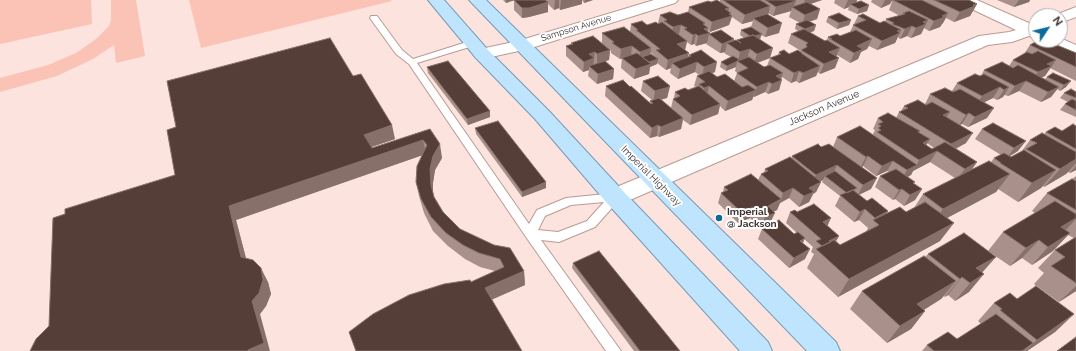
<!DOCTYPE html>
<html>
<head>
<meta charset="utf-8">
<style>
  body { margin:0 }
  #map { position:relative; width:1076px; height:351px; overflow:hidden; background:#fce3dd; font-family:Raleway,sans-serif }
  canvas { display:block }
  .north { position:absolute; left:1028px; top:8px; width:40px; height:40px; box-sizing:border-box; background:#fff; border:1px solid #b2adac; border-radius:50%; rotate:55deg; font-size:11px; font-weight:700; line-height:16px; text-align:center; color:#3f3330 }
  .north::after { content:''; display:block; margin:auto; width:14px; height:18px; background:#0d6b9a; clip-path:polygon(50% 0,100% 100%,50% 72%,0 100%) }
</style>
</head>
<body>
<div id="map">
<canvas width="1076" height="351"></canvas>
<div class="north">N</div>
</div>
<script>
const g = document.querySelector('canvas').getContext('2d');
g.lineJoin = 'round';
function fill(path, color) { g.fillStyle = color; g.fill(path, 'evenodd'); }
const poly = rows => new Path2D(rows.map(r => 'M' + r).join(''));
function strokePath(path, color, width, dash) { g.strokeStyle = color; g.lineWidth = width; g.lineCap = dash ? 'butt' : 'round'; g.setLineDash(dash || []); g.stroke(path); }
function label(font, color, halo, rows, align = 'center') {
  g.font = font + ' Raleway,sans-serif'; g.lineWidth = 4; g.setLineDash([]); g.textBaseline = 'middle'; g.strokeStyle = halo; g.fillStyle = color; for (const [text, x, y, turn = 0] of rows) {
    g.save(); g.translate(x, y); g.rotate((+turn || 0) * Math.PI / 180); g.textAlign = isNaN(turn) ? turn : align; if (halo) g.strokeText(text, 0, 0); g.fillText(text, 0, 0); g.restore();
  }
}
fill(poly([
  [0,0,91,0,92,24,0,44],
  [111,0,136,0,145,56,116,63,114,45,93,59,57,76,0,92,0,78,48,65,76,53,96,39,109,26,111,20],
  [189,0,391,0,392,1,201,48]
]), '#fbc3b6');
const service = poly([
  [371,16,377,16,402,50,413,59,470,41,476,41,477,43,476,45,417,63,529,224,537,210,566,198,615,193,619,194,621,197,619,200,595,227,559,242,541,240,621,351,606,351,526,237,409,64,396,54,370,18,371,16],
  [604,202,587,221,558,232,538,230,545,216,571,205,604,202]
]);
const minor = poly([
  [654,0,678,0,675,3,528,49,482,59,476,58,473,54,476,50,518,41,654,0],
  [956,0,977,0,1031,24,1036,23,1036,38,1029,36,1012,42,988,45,623,203,615,205,607,203,604,197,607,191,979,36,1009,32,1016,30,959,3,956,0],
  [1076,7,1076,17,1060,23,1060,16,1053,16,1076,7],
  [1060,38,1076,45,1076,56,1045,44,1043,40,1060,40,1060,38]
]);
const primary = poly([
  [428,0,444,0,488,50,549,111,623,191,768,342,772,351,740,351,607,203,535,119,476,58,428,0],
  [469,0,486,0,836,342,840,351,807,351,469,0]
]);
strokePath(service, '#b89b94', 2);
strokePath(minor, '#b89b94', 2);
strokePath(primary, '#779ab5', 2);
fill(service, '#fff');
fill(minor, '#fff');
fill(primary, '#bfe4fd');
fill(poly([
  [503,0,593,0,584,3,582,0,582,4,560,10,559,8,554,10,548,4,548,12,529,17,522,18,514,10,514,0,506,3],
  [720,0,822,0,810,4,820,9,817,19,809,22,816,25,814,31,810,32,825,41,827,40,828,37,840,36,850,32,858,16,880,23,885,22,886,19,900,16,889,10,892,2,892,1,890,4,881,8,871,2,872,0,922,0,926,2,923,0,969,0,977,4,970,16,954,22,946,18,943,23,942,24,940,27,929,31,924,28,921,34,911,38,907,36,900,39,898,37,895,43,877,50,869,46,867,49,861,52,858,59,850,63,837,55,835,68,820,74,818,72,816,76,799,83,796,81,791,83,782,77,779,90,768,94,765,92,754,97,753,97,752,100,725,111,720,106,718,114,690,125,683,120,681,129,659,137,657,136,650,138,605,96,606,86,630,87,650,103,650,101,652,100,641,91,643,81,670,86,667,98,661,99,671,108,673,99,674,98,675,92,688,90,696,87,694,86,697,76,699,75,695,72,678,79,670,73,671,68,666,70,657,63,657,64,650,67,649,74,634,79,621,68,622,58,620,59,611,53,611,51,602,43,602,33,630,32,631,24,647,25,658,24,658,23,660,15,678,15,688,12,689,7,711,2,720,2],
  [791,11,789,17,800,23,796,24,795,29,798,31,791,34,788,43,801,51,800,52,789,54,779,52,778,55,770,58,767,66,764,67,757,63,770,58,760,39,761,35,765,37,779,33,768,15,768,13,773,16],
  [732,17,742,24,753,21,751,27,741,30,740,35,744,38,737,40,737,41,734,41,709,34,708,31,708,30,710,32,729,25],
  [687,42,691,45,694,44,696,46,707,43,706,44,720,53,725,52,724,53,731,57,721,62,720,67,726,71,736,67,735,71,737,73,734,81,717,77,712,73,715,72,689,55,688,57,685,50],
  [650,52,655,56,650,54],
  [835,0,857,0,856,3,869,5,867,11,857,14,848,10,849,7,844,9,834,3],
  [997,0,1030,0,1029,2,1014,7],
  [828,17,851,20,849,25,837,29,826,22],
  [571,43,610,50,609,60,605,61,614,69,613,79,597,84,588,76,589,70,583,72,566,56,566,46,571,44],
  [1042,43,1076,53,1076,81,1050,68,1045,76,1041,77,1045,79,1047,77,1053,73,1066,87,1060,91,1057,89,1051,97,1041,102,1019,91,1008,96,1004,95,1003,97,997,100,993,98,984,102,987,118,968,127,962,124,960,125,966,143,956,149,977,162,972,169,991,162,994,158,1001,155,975,139,982,129,993,123,1018,151,1009,156,1011,157,1021,152,1030,140,1044,134,1046,132,1062,131,1076,126,1076,170,1070,173,1068,172,1066,174,1044,187,1043,186,1041,188,1018,202,998,189,996,192,947,218,940,241,838,297,807,268,814,254,811,252,813,247,804,239,803,243,805,259,789,268,758,239,762,229,794,234,797,233,786,223,790,212,797,212,827,226,839,236,836,241,840,245,866,232,868,228,859,220,854,222,835,206,840,196,822,182,823,180,820,181,821,182,816,192,813,194,809,202,799,207,789,198,780,203,777,210,774,211,770,223,761,228,750,218,738,223,718,203,721,193,723,192,724,187,758,180,761,174,764,173,765,169,791,159,792,156,821,147,833,147,837,137,874,136,873,134,875,130,873,129,878,118,896,118,899,112,901,111,904,106,925,104,930,94,952,91,957,83,981,76,984,70,1009,66,1013,60,1024,54,1030,45],
  [927,143,934,148,932,149,926,145],
  [930,162,955,178,923,194,914,208,906,212,887,213,888,211,867,201,859,195,871,189,862,167,863,166,876,176,887,171,889,172,880,176,875,187,893,200,895,199,904,206,915,200,922,189,914,184,908,177,911,175,913,171],
  [427,67,490,111,490,117,468,125,428,73],
  [353,76,395,139,372,147,372,148,430,129,442,158,435,170,433,183,433,193,434,197,443,212,460,229,524,271,525,285,491,300,471,282,495,271,480,267,465,259,448,246,433,231,424,213,419,196,416,182,422,155,236,220,246,258,268,282,271,294,266,306,260,314,49,326,65,214,175,175,176,127],
  [1076,92,1076,117,1060,110,1065,104,1068,102,1060,98,1064,93],
  [475,128,546,188,522,197,476,134],
  [1076,176,1076,291,1059,302,1034,284,1044,273,1038,268,1055,250,1074,238,1068,235,1053,251,1032,265,1022,258,1010,266,988,251,1003,232,1035,213,1032,211,1047,193,1072,179],
  [928,254,982,273,969,292,955,301,948,295,945,297,944,296,941,299,924,310,925,311,911,329,887,343,850,309,862,291,925,257],
  [573,263,680,351,634,351,572,268],
  [1017,299,1074,314,1055,332,1027,351,922,351,927,345,957,339,981,324,978,321,994,303]
]), '#a9908a');
fill(poly([
  [506,0,515,0,506,3],
  [555,0,559,0,559,8,554,10],
  [561,0,582,0,582,4,560,10],
  [585,0,593,0,584,3],
  [805,0,822,0,802,7],
  [848,0,857,0,855,5,850,4,849,7,844,9],
  [885,0,892,0,890,4,881,8],
  [1019,0,1030,0,1029,2,1014,7],
  [796,1,793,8,792,7,791,11,773,16,776,7],
  [548,2,548,12,529,17,522,18,522,8],
  [977,4,970,16,954,22,960,12],
  [869,5,867,11,857,14,859,9],
  [770,6,768,16,753,18,753,21,742,24,745,15],
  [729,8,727,17,729,14,731,13,731,16,732,16,729,25,710,32,712,22,725,9],
  [820,9,817,19,802,24,805,15],
  [948,13,943,23,942,24,940,27,929,31,934,21,942,16],
  [851,20,849,25,837,29,839,23],
  [928,20,921,34,911,38,916,28,923,22],
  [782,23,779,33,765,37,768,28],
  [681,25,679,34,672,37,673,27],
  [816,25,814,31,803,35,805,29],
  [912,26,907,36,900,39,905,29],
  [708,28,707,34,710,33,709,35,709,34,707,43,696,46,698,36,704,29],
  [901,30,895,43,877,50,882,41,897,31],
  [696,34,694,44,691,45,693,35],
  [762,34,760,39,752,37],
  [734,39,733,47,727,43,725,52,720,53,722,44],
  [872,39,867,49,861,52,858,59,850,63,857,46],
  [687,41,685,50,677,44],
  [632,46,631,56,620,59,621,49],
  [651,48,650,58,639,59,640,52],
  [773,48,770,58,754,64,757,54],
  [840,48,836,57,829,52],
  [750,49,747,59,738,61,740,52],
  [610,50,609,60,597,64,597,54],
  [595,52,593,68,589,66,589,70,583,72,584,62,589,54],
  [689,53,687,62,672,63,671,68,666,70,668,60],
  [839,58,835,68,820,74,824,64],
  [658,59,657,64,650,67,649,74,634,79,636,69,645,64],
  [1056,60,1045,76,1031,82,1038,72,1047,64],
  [737,61,736,67,726,71,727,66],
  [697,62,695,72,678,79,680,69],
  [717,62,715,72,702,77,704,67],
  [820,66,816,76,799,83,803,73],
  [614,69,613,79,597,84,598,74],
  [799,71,796,81,791,83,794,73],
  [783,73,780,81,782,80,779,90,768,94,772,84,776,76],
  [1026,81,1019,91,1008,96,1015,86],
  [1071,81,1066,87,1060,91,1064,85],
  [769,82,765,92,754,97,757,87],
  [670,86,667,98,653,102,655,91],
  [709,86,707,96,702,98,704,88],
  [1000,87,993,98,975,107,982,96],
  [1009,87,1003,97,997,100,1004,90],
  [1059,87,1051,97,1041,102,1048,92],
  [756,90,752,100,725,111,728,101],
  [720,104,718,114,690,125,692,115],
  [994,108,987,118,968,127,975,117],
  [490,111,490,117,468,125,467,119],
  [950,112,943,122,943,115],
  [969,113,962,124,959,125,966,115],
  [683,118,681,129,659,137,661,127],
  [392,125,395,139,368,148,364,135],
  [658,125,657,136,650,138,652,128],
  [973,133,966,143,944,154,951,144],
  [930,139,924,149,923,143],
  [423,140,426,154,236,220,249,270,241,257,229,206],
  [1026,141,1018,151,1007,158,1014,148],
  [440,144,442,158,435,170,433,183,433,199,431,185,430,169,433,156],
  [937,151,930,162,913,171,911,175,901,180,907,170,917,165,919,160],
  [868,156,863,166,860,168,866,157],
  [1076,159,1076,163,1066,174,1044,187,1060,169],
  [893,161,887,171,876,176,882,166],
  [977,162,970,172,957,179,965,169],
  [837,165,832,176,825,176,823,180,811,186,816,175],
  [1076,166,1076,170,1070,173],
  [1056,170,1041,188,1018,202,1032,183],
  [1010,174,996,192,930,227,943,209],
  [877,178,871,189,858,195,863,185],
  [546,182,546,188,522,197,522,192],
  [821,182,816,192,813,194,809,202,799,207,804,196,809,188],
  [793,188,789,198,780,203,777,210,763,217,768,206,781,200,783,193],
  [902,189,895,199,893,200,899,190],
  [922,189,915,200,904,206,910,195],
  [753,207,750,218,738,223,742,213],
  [865,209,859,220,854,222,860,212],
  [888,211,882,221,873,220,875,218],
  [775,213,770,223,761,228,765,217],
  [831,218,826,229,823,222],
  [1076,218,1076,219,1062,234,1044,245,1061,227],
  [954,223,940,241,838,297,849,279],
  [1070,233,1053,251,1032,265,1048,247],
  [839,236,833,246,829,241],
  [805,238,800,249,800,241],
  [1039,240,1022,258,1010,266,1026,248],
  [810,249,805,259,789,268,794,258],
  [996,257,980,275,976,268],
  [261,268,268,282,271,294,266,306,260,314,270,351,248,351,252,301],
  [524,271,525,285,486,302,485,288],
  [984,274,969,292,955,301,970,283],
  [962,277,948,295,945,297,960,279],
  [956,281,941,299,904,322,917,304],
  [1076,286,1076,291,1059,302],
  [925,311,911,329,887,343,900,326],
  [1074,314,1055,332,1027,351,1025,351,1037,340],
  [1033,343,1024,351,1022,351]
]), '#88706a');
const building = poly([
  [514,0,545,0,548,2,529,8,522,8,514,0],
  [717,0,729,8,725,9,731,13,729,14,732,16,712,22,689,7,708,1,711,2,717,0],
  [723,0,760,0,770,6,745,15,723,0],
  [765,0,794,0,796,1,776,7,765,0],
  [893,0,922,0,948,13,942,16,945,17,934,21,893,0],
  [934,0,969,0,977,4,973,5,975,6,960,12,934,0],
  [861,1,869,5,859,9,850,4,861,1],
  [807,2,820,9,805,15,792,7,807,2],
  [909,11,928,20,923,22,926,24,916,28,912,26,905,29,892,24,894,23,886,19,905,14,903,13,909,11],
  [670,12,678,15,688,12,705,23,703,24,708,28,704,29,710,33,698,36,696,34,693,35,684,29,687,28,681,25,673,27,664,21,667,20,660,15,670,12],
  [839,13,851,20,839,23,828,17,839,13],
  [767,14,782,23,768,28,753,18,767,14],
  [863,14,880,23,884,21,901,30,897,31,900,33,882,41,853,25,866,20,858,16,863,14],
  [807,20,816,25,805,29,796,24,807,20],
  [642,21,647,25,656,22,658,24,662,22,687,41,677,44,689,53,668,60,656,50,660,49,636,30,638,30,631,24,642,21],
  [624,27,651,48,640,52,632,46,621,49,612,43,614,42,602,33,624,27],
  [751,27,762,34,755,36,753,35,750,36,741,30,751,27],
  [804,29,825,41,827,40,840,48,829,52,839,58,824,64,801,50,807,47,806,44,808,43,791,34,804,29],
  [721,30,734,39,722,44,709,34,721,30],
  [856,30,872,39,857,46,863,49,854,53,830,39,832,39,828,37,837,34,840,36,856,30],
  [753,35,773,48,757,54,750,49,740,52,727,43,736,40,741,43,737,40,753,35],
  [593,36,610,50,597,54,595,52,589,54,594,58,584,62,566,46,573,44,571,43,593,36],
  [330,38,353,76,361,74,392,125,364,135,372,148,430,129,440,144,433,156,430,169,431,185,434,197,443,212,460,229,494,245,510,248,524,271,485,288,522,351,356,351,349,332,373,314,409,295,444,284,470,280,471,282,504,267,500,259,479,253,463,245,446,233,431,217,421,199,416,182,417,166,427,145,423,140,229,206,241,257,253,260,261,268,263,280,259,293,252,301,264,343,248,350,248,351,30,351,36,339,49,326,53,218,65,214,65,209,175,175,167,130,176,127,167,81,330,38],
  [1037,41,1042,43,1047,41,1076,53,1076,67,1030,45,1037,41],
  [701,50,717,62,704,67,697,62,680,69,672,63,691,56,689,55,701,50],
  [784,50,789,54,798,50,802,53,801,53,820,66,803,73,799,71,794,73,770,58,781,54,779,52,784,50],
  [1038,51,1056,60,1047,64,1052,66,1038,72,1013,60,1027,52,1032,54,1038,51],
  [637,53,651,64,636,69,622,58,637,53],
  [651,54,658,59,649,62,642,57,651,54],
  [733,56,740,60,727,66,721,62,733,56],
  [749,57,764,67,770,65,783,73,776,76,782,80,772,84,769,82,757,87,737,73,748,68,737,61,749,57],
  [448,61,490,111,467,119,427,67,448,61],
  [605,61,614,69,598,74,589,66,605,61],
  [1002,62,1013,68,1018,65,1059,87,1048,92,1026,81,1015,86,984,70,1002,62],
  [709,71,717,77,725,74,742,87,748,85,756,90,728,101,709,86,704,88,699,84,705,82,697,76,709,71],
  [1053,73,1071,81,1064,85,1047,77,1053,73],
  [975,74,980,76,984,74,1009,87,1004,90,1000,87,982,96,957,83,975,74],
  [658,76,670,86,668,87,669,87,655,91,643,81,658,76],
  [623,80,630,87,631,86,651,104,653,103,650,101,659,98,683,118,661,127,658,125,652,128,606,86,623,80],
  [699,86,720,104,692,115,673,99,680,96,675,92,685,88,688,90,699,86],
  [945,88,953,92,960,89,994,108,975,117,969,113,966,115,930,94,945,88],
  [1071,89,1076,92,1076,98,1064,93,1071,89],
  [1072,99,1076,101,1076,110,1065,104,1072,99],
  [918,100,926,105,932,102,950,112,943,115,973,133,951,144,899,112,908,108,904,106,918,100],
  [888,113,920,131,918,132,930,139,923,143,932,149,945,142,977,162,965,169,937,151,919,160,877,132,881,130,878,128,881,126,878,124,883,122,878,118,888,113],
  [498,121,546,182,522,192,475,128,498,121],
  [993,123,1026,141,1014,148,982,129,993,123],
  [1073,124,1076,126,1076,149,1046,132,1055,127,1062,131,1073,124],
  [860,126,917,165,907,170,893,161,882,166,868,156,866,157,837,137,860,126],
  [1042,133,1076,152,1076,159,1060,169,1026,149,1037,143,1030,140,1042,133],
  [818,144,821,147,829,144,877,178,863,185,837,165,816,175,792,156,818,144],
  [1024,150,1056,170,1032,183,1000,163,1001,163,994,158,1004,153,1011,157,1024,150],
  [790,157,821,182,809,188,814,192,804,196,793,188,783,193,761,174,768,171,765,169,790,157],
  [989,161,1010,174,943,209,923,194,989,161],
  [896,169,915,182,913,183,922,189,910,195,902,189,899,190,880,176,896,169],
  [835,171,857,188,847,193,825,176,835,171],
  [751,174,781,199,768,206,775,213,765,217,753,207,742,213,721,193,728,190,724,187,751,174],
  [1072,179,1076,181,1076,210,1047,193,1072,179],
  [853,190,867,201,872,198,888,211,875,218,865,209,860,212,840,195,853,190],
  [1055,201,1076,214,1076,218,1061,227,1070,233,1048,247,1039,240,1026,248,1003,232,1055,201],
  [925,202,954,223,849,279,816,249,834,240,840,245,879,225,873,220,900,207,906,212,925,202],
  [814,204,831,218,823,222,839,236,829,241,831,242,822,246,816,241,821,239,790,212,795,210,797,212,814,204],
  [779,220,794,234,798,232,805,238,800,241,810,249,794,258,762,229,779,220],
  [964,233,996,257,976,268,984,274,970,283,962,277,960,279,928,254,964,233],
  [1076,237,1076,283,1051,266,1065,257,1055,250,1076,237],
  [599,251,680,351,640,351,573,263,599,251],
  [924,256,956,281,917,304,925,311,900,326,862,291,924,256],
  [1036,286,1074,314,1037,340,1000,310,1002,309,994,303,1010,293,1017,299,1036,286],
  [996,314,1033,343,1022,351,934,351,927,345,948,332,957,339,996,314],
  [1076,337,1076,351,1057,351,1076,337]
]);
fill(building, '#563e38');
strokePath(building, '#88706a', 1);
for (const [x, y, r, color] of [
  [719,218,4,"#0d6b9a"]
]) { const dot = new Path2D(); dot.arc(x, y, r, 0, 2 * Math.PI); g.fillStyle = color; g.fill(dot); strokePath(dot, '#fff', 1.5); }
label('9px', '#3f3330', '#fff', [
  ["Sampson Avenue",576,28,-17]
]);
label('10px', '#3f3330', '#fff', [
  ["Jackson Avenue",824,108,-23],
  ["Imperial Highway",651,176,45]
]);
label('bold 10px', '#3f3330', '#fff', [
  ["Imperial",727,212],
  ["@ Jackson",727,224]
], 'left');
</script>
</body>
</html>
